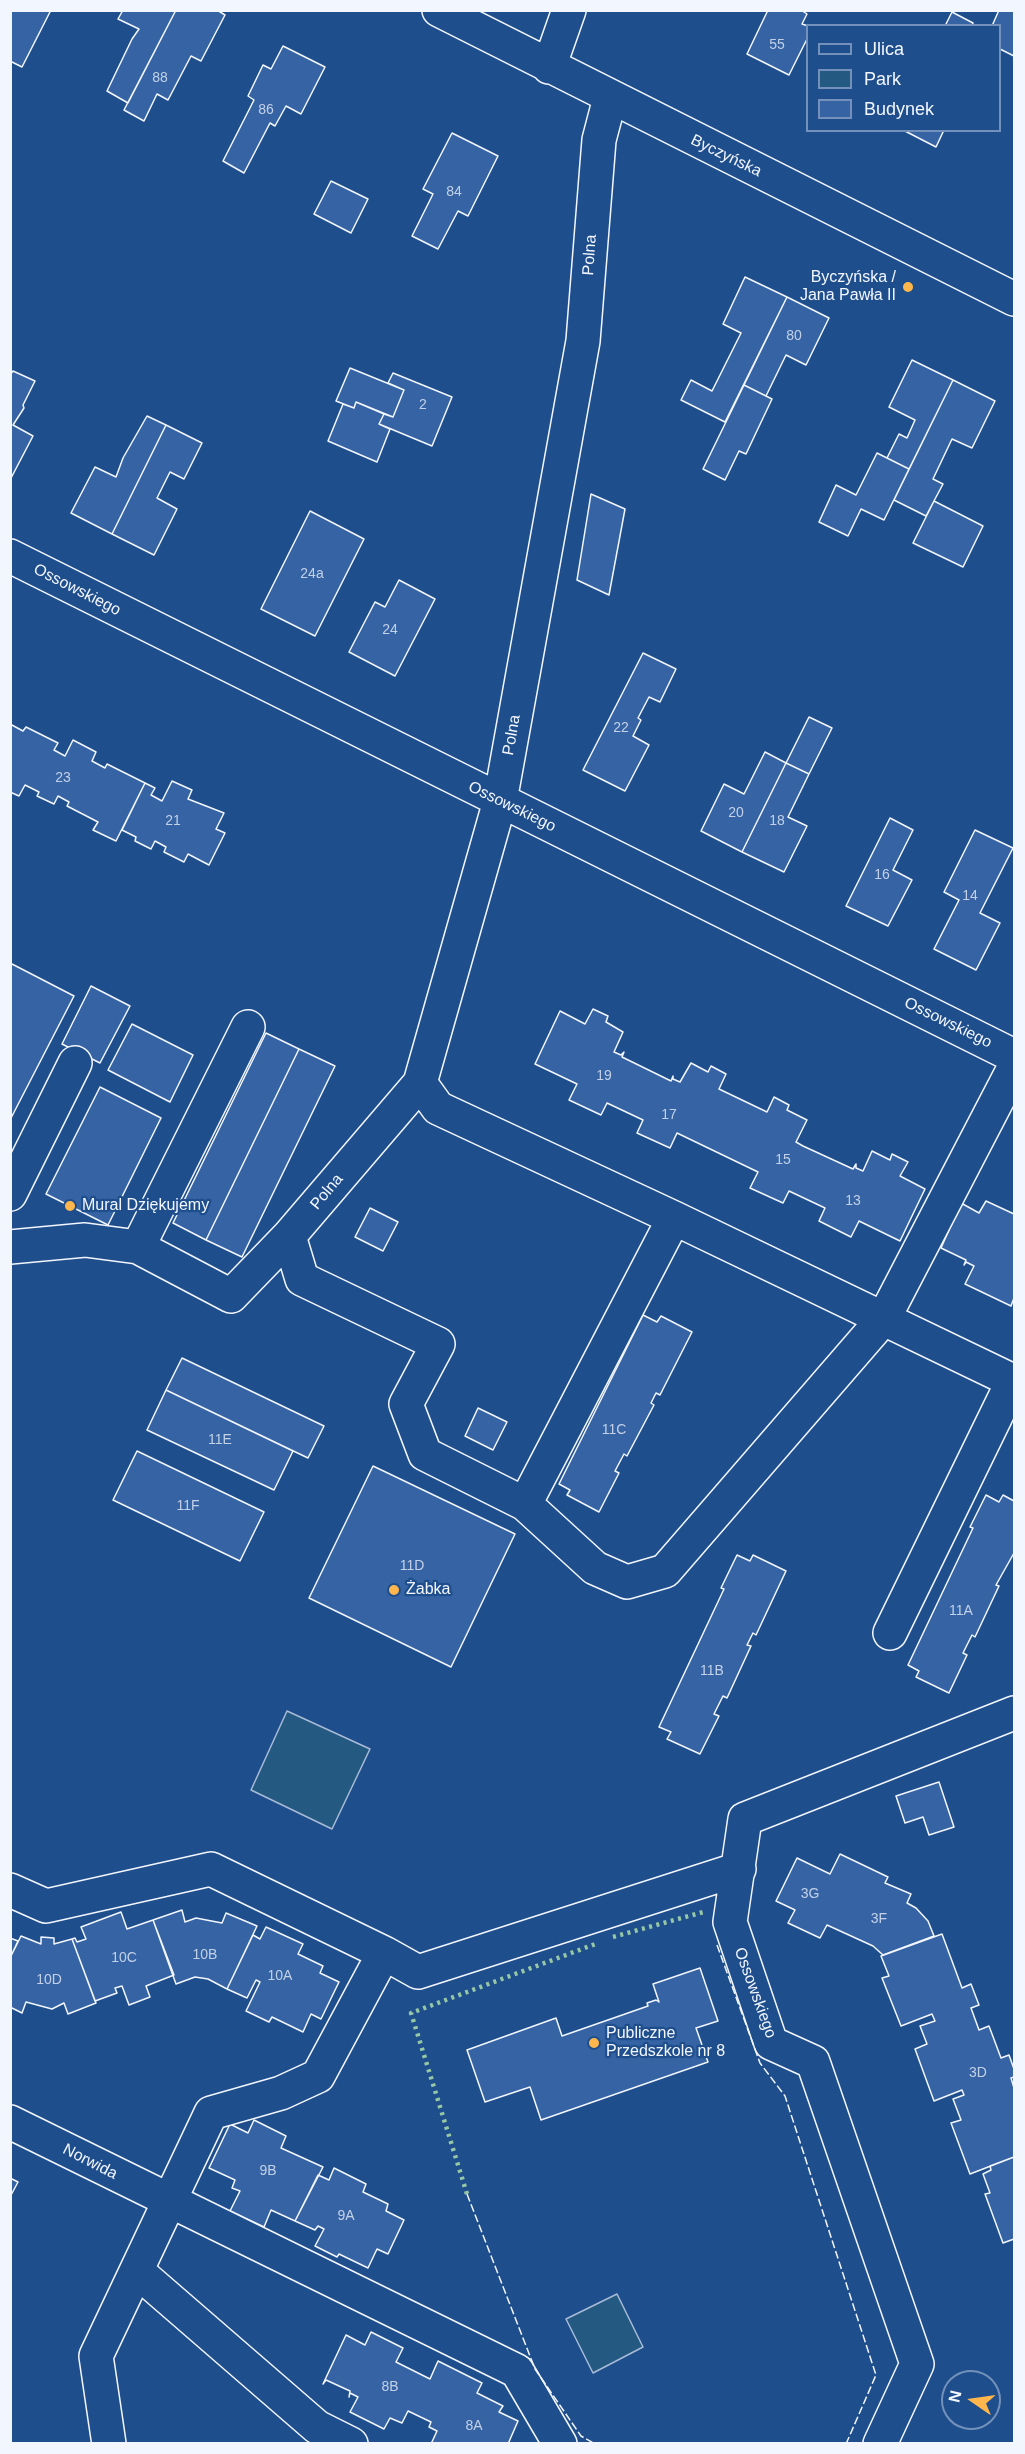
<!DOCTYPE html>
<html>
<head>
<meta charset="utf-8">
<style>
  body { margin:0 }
  #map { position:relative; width:1025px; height:2454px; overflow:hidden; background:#1f4e8c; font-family:Helvetica,sans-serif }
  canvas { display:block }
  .frame { position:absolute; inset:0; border:12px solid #f2f6ff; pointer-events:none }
  .legend { position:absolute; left:806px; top:24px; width:195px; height:108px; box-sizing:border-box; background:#1f4e8c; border:2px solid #7391ba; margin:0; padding:8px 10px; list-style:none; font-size:18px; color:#f2f6ff }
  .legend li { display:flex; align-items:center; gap:12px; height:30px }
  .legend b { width:30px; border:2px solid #7391ba }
  .north { position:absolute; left:941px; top:2370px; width:60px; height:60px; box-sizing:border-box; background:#1f4e8c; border:2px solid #7391ba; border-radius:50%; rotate:283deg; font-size:16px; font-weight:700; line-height:24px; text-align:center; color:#f2f6ff }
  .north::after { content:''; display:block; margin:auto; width:21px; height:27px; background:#ffb74d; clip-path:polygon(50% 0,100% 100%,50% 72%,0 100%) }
</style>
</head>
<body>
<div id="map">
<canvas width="1025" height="2454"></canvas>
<div class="frame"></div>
<ul class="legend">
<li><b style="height:8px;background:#1f4e8c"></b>Ulica</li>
<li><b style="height:16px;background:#245a82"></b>Park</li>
<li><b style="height:16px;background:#3563a3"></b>Budynek</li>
</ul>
<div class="north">N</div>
</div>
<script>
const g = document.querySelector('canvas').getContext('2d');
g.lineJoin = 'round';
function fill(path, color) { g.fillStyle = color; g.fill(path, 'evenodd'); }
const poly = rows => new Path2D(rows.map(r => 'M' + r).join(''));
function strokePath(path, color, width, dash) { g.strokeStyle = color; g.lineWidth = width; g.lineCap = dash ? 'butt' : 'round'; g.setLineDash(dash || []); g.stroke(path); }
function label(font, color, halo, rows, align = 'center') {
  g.font = font + ' Helvetica,sans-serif'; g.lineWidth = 4.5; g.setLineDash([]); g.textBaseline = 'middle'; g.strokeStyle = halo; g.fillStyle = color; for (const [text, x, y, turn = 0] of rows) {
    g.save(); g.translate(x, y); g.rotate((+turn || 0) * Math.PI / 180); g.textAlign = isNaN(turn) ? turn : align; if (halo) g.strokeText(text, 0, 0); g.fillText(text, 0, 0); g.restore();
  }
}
const green = poly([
  [287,1711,370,1749,332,1829,251,1790,287,1711],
  [617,2294,643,2347,593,2373,566,2319,617,2294]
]);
fill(green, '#245a82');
strokePath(green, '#a8bbd7', 1.5);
const building = poly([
  [10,10,51,10,22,67,10,61,10,10],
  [123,10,176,10,128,103,107,91,132,39,139,29,118,19,123,10],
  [176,10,217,10,225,15,201,61,191,56,168,100,157,94,144,121,124,110,176,10],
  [768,10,801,10,807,14,802,24,808,26,808,37,789,75,747,54,768,10],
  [999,10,1014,10,1014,56,1000,49,1000,26,992,26,999,10],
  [952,12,973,23,972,26,945,26,952,12],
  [283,46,325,67,301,114,286,106,275,126,270,123,244,173,223,161,254,100,248,96,263,65,271,69,283,46],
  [903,130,944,130,936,147,903,130],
  [452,133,498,156,468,216,458,211,438,249,412,236,433,194,423,189,452,133],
  [331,181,368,199,351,233,314,214,331,181],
  [745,277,787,297,725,422,681,400,691,380,712,391,741,333,723,324,745,277],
  [787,297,829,318,806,365,786,355,766,396,744,385,787,297],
  [912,360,953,380,909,469,887,458,899,434,907,438,915,420,889,407,912,360],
  [350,368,404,390,393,417,356,402,354,408,336,401,350,368],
  [13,371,35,381,23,405,24,408,13,425,33,436,10,480,10,375,13,371],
  [393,373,452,397,432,446,379,424,384,414,393,417,404,390,388,383,393,373],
  [953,380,995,401,972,448,952,439,933,479,943,484,926,516,894,500,953,380],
  [744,385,772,399,746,454,739,451,725,480,703,469,744,385],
  [356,402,384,414,379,424,390,429,377,462,328,441,343,404,354,408,356,402],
  [147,416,166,425,112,534,71,513,95,467,116,477,123,458,147,416],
  [166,425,202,443,184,479,170,472,157,498,177,509,154,555,112,534,166,425],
  [877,453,909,469,884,520,861,509,848,536,819,522,836,485,856,495,877,453],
  [591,494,625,509,609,595,577,580,591,494],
  [934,501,983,526,963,567,913,543,934,501],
  [310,511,364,539,315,636,261,609,310,511],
  [399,580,435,599,395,676,349,652,375,602,385,607,399,580],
  [643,653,676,669,660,702,649,697,638,718,641,720,633,736,649,745,625,791,583,770,643,653],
  [809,717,832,728,809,774,786,763,809,717],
  [10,724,23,731,26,727,58,743,54,750,65,756,73,740,96,752,92,761,105,768,107,764,145,783,116,841,93,830,98,822,67,806,69,802,58,796,54,804,37,796,39,792,25,785,19,796,10,792,10,724],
  [765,752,786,763,742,852,701,831,724,784,744,794,765,752],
  [786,763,809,774,788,817,807,826,784,872,742,852,786,763],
  [172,781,192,790,188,799,224,813,216,829,225,833,209,865,188,854,184,862,164,852,166,847,155,841,151,849,135,841,136,837,122,830,145,783,155,788,151,795,162,801,172,781],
  [890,818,913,830,893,870,912,880,888,926,846,906,890,818],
  [975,830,1013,848,980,913,1000,923,976,970,934,949,959,900,944,892,975,830],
  [12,964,74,996,10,1120,10,967,12,964],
  [91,986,130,1006,100,1063,62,1044,91,986],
  [593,1009,608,1016,606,1022,623,1032,614,1052,621,1055,624,1052,622,1057,671,1081,673,1076,673,1079,680,1082,691,1063,708,1072,711,1066,726,1074,719,1089,767,1112,774,1097,789,1105,787,1110,807,1120,796,1142,803,1146,853,1169,856,1164,856,1168,863,1171,872,1151,890,1160,892,1154,908,1162,900,1176,925,1189,900,1241,859,1221,851,1237,819,1221,825,1208,789,1191,783,1203,750,1188,758,1172,677,1133,670,1148,637,1133,643,1120,607,1103,601,1115,569,1100,577,1084,535,1064,560,1011,585,1024,593,1009],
  [132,1024,193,1055,170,1102,108,1070,132,1024],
  [266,1033,299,1049,206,1240,173,1223,266,1033],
  [299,1049,335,1066,242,1257,206,1240,299,1049],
  [100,1087,161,1118,108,1225,46,1194,100,1087],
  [986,1201,1014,1214,1014,1298,1011,1306,965,1284,974,1266,966,1262,964,1265,966,1260,941,1248,961,1203,979,1213,986,1201],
  [370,1208,398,1222,383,1251,355,1237,370,1208],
  [643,1315,657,1322,661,1316,692,1332,660,1395,656,1393,651,1403,654,1405,627,1456,624,1454,615,1471,619,1473,599,1512,567,1495,570,1490,559,1484,643,1315],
  [182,1358,324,1426,308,1458,166,1390,182,1358],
  [166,1390,293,1451,274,1490,147,1430,166,1390],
  [478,1408,507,1422,493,1450,465,1436,478,1408],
  [137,1451,264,1512,240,1561,113,1500,137,1451],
  [373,1466,515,1534,451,1667,309,1598,373,1466],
  [986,1495,999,1502,1003,1495,1014,1501,1014,1553,996,1585,999,1586,975,1637,972,1635,963,1653,967,1655,949,1693,916,1677,919,1671,908,1665,973,1528,970,1527,986,1495],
  [737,1555,750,1561,753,1555,786,1571,756,1635,753,1633,747,1645,751,1646,727,1698,723,1696,714,1714,719,1716,700,1754,667,1739,671,1732,659,1727,724,1589,721,1588,737,1555],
  [939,1782,954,1827,929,1835,923,1817,905,1823,896,1796,939,1782],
  [840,1854,888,1877,885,1883,911,1894,907,1903,916,1908,928,1921,934,1936,883,1955,873,1946,827,1925,820,1938,788,1923,795,1910,776,1901,797,1858,830,1874,840,1854],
  [182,1910,185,1922,196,1918,222,1923,226,1913,257,1926,227,1989,208,1979,195,1977,176,1984,153,1920,182,1910],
  [121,1912,127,1929,153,1920,174,1975,146,1986,150,1997,129,2005,122,1986,115,1988,117,1993,95,2001,72,1939,75,1938,77,1942,86,1939,81,1927,121,1912],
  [266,1927,303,1944,298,1954,323,1966,320,1973,339,1982,321,2019,311,2014,303,2032,272,2017,269,2022,246,2011,260,1982,256,1980,247,1998,227,1989,253,1935,260,1939,266,1927],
  [942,1934,962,1988,971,1984,979,2005,971,2008,979,2030,989,2026,1001,2058,1009,2055,1014,2069,1014,2077,1011,2078,1014,2088,1014,2157,970,2174,951,2123,961,2120,953,2099,964,2095,962,2090,934,2101,915,2049,927,2044,920,2026,935,2021,932,2014,901,2026,882,1978,889,1976,881,1956,942,1934],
  [21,1936,41,1944,41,1937,54,1938,54,1944,72,1939,96,2003,68,2014,64,2003,52,2009,26,2002,22,2013,10,2007,10,1958,21,1936],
  [10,1938,18,1941,10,1958,10,1938],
  [700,1968,718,2021,696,2028,708,2062,541,2120,530,2087,485,2102,467,2050,556,2018,562,2036,648,2006,647,2003,656,2000,659,2002,653,1984,700,1968],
  [254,2120,286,2136,281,2148,323,2167,295,2221,271,2210,264,2227,230,2211,240,2191,232,2188,235,2180,209,2168,230,2124,248,2133,254,2120],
  [1014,2157,1014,2239,1003,2243,985,2194,990,2193,983,2174,991,2170,990,2166,1014,2157],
  [334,2168,366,2184,363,2192,388,2204,386,2211,404,2220,388,2254,377,2249,368,2268,339,2254,337,2257,315,2246,324,2229,318,2226,315,2230,295,2221,318,2175,329,2180,334,2168],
  [10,2178,18,2182,10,2197,10,2178],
  [371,2332,403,2348,396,2362,430,2379,438,2361,482,2383,477,2393,503,2406,499,2412,518,2421,508,2444,431,2444,437,2431,429,2427,431,2422,408,2411,402,2423,390,2418,384,2429,350,2412,358,2397,350,2393,349,2397,350,2391,326,2380,323,2384,346,2335,365,2345,371,2332]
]);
fill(building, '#3563a3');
strokePath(building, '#f2f6ff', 1.5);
const minor = poly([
  [439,10,1014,299],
  [549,67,569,10],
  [10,556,1014,1056],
  [420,1083,438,1108,674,1218,1013,1381,890,1633],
  [10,1194,75,1063],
  [289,1236,302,1279,438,1344,406,1404,425,1454,525,1504,674,1218],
  [10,1247,85,1240,138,1247,231,1296,289,1236,420,1083,500,801,583,341,599,140,610,98],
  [138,1247,248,1027],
  [525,1504,595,1568,627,1582,665,1571,884,1318,1014,1068],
  [10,1890,46,1906,211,1869,384,1953],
  [10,2122,517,2371,560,2444],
  [137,2271,317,2427,351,2444],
  [109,2444,96,2356,211,2113,281,2093,318,2076,384,1953,418,1972,739,1869],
  [880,2444,917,2364,813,2062,771,2043,730,1922,745,1819,1014,1713]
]);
strokePath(minor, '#f2f6ff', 36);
strokePath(minor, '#1f4e8c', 33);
strokePath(poly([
  [613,1937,707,1911],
  [467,2194,411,2013,598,1943]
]), '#97c8a6', 4.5, [3, 4.5]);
strokePath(poly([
  [717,1945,760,2063,785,2096,876,2375,846,2444],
  [467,2194,535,2369,581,2436,595,2444]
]), '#f2f6ff', 1.5, [8, 3]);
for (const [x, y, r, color] of [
  [908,287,6,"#ffb74d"],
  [70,1206,6,"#ffb74d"],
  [394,1590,6,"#ffb74d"],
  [594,2043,6,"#ffb74d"]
]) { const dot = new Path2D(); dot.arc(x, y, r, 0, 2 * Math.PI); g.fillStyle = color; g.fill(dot); strokePath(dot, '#1f4e8c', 2); }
label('14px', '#c3d1e8', null, [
  ["55",777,45],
  ["88",160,78],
  ["86",266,110],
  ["84",454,192],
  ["80",794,336],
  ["2",423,405],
  ["24a",312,574],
  ["24",390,630],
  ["22",621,728],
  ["23",63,778],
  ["20",736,813],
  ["21",173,821],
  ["18",777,821],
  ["16",882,875],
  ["14",970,896],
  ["19",604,1076],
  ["17",669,1115],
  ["15",783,1160],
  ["13",853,1201],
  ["11C",614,1430],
  ["11E",220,1440],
  ["11F",188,1506],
  ["11D",412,1566],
  ["11A",961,1611],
  ["11B",712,1671],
  ["3G",810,1894],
  ["3F",879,1919],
  ["10B",205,1955],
  ["10C",124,1958],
  ["10A",280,1976],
  ["10D",49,1980],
  ["3D",978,2073],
  ["9B",268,2171],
  ["9A",346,2216],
  ["8B",390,2387],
  ["8A",474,2426]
]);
label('16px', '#f2f6ff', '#1f4e8c', [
  ["Byczyńska",726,156,26],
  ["Polna",590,255,-86],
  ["Ossowskiego",77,590,27],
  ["Polna",512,735,-80],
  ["Ossowskiego",512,807,26],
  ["Ossowskiego",948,1023,26],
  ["Polna",327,1192,-50],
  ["Ossowskiego",755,1993,70],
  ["Norwida",90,2162,27]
]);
label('16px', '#f2f6ff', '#1f4e8c', [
  ["Byczyńska /",896,278,"right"],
  ["Jana Pawła II",896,296,"right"],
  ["Mural Dziękujemy",82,1206],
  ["Żabka",406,1590],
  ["Publiczne",606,2034],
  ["Przedszkole nr 8",606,2052]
], 'left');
</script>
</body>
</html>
